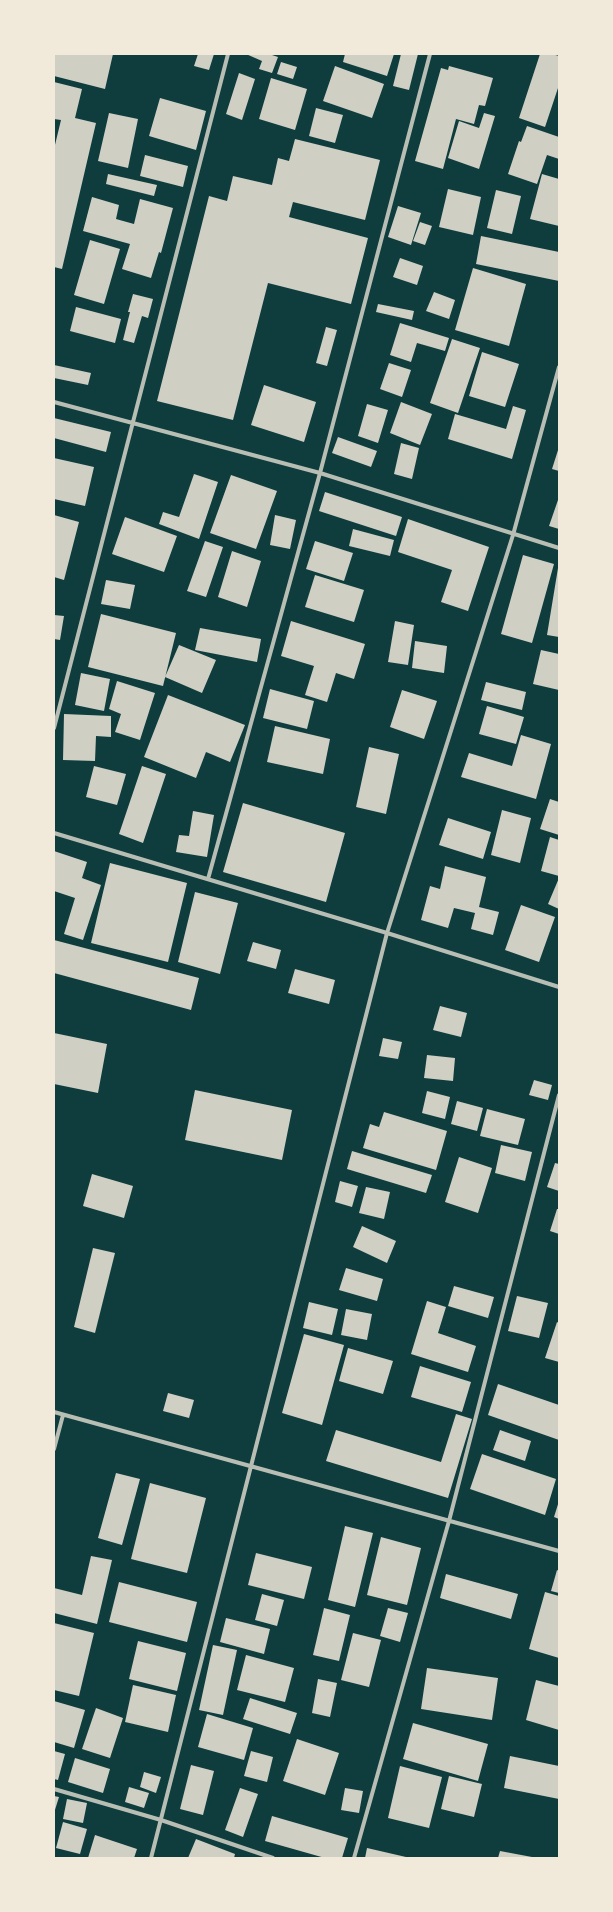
<!DOCTYPE html>
<html>
<head>
<meta charset="utf-8">
<style>
  body { margin:0 }
  #map { position:relative; width:613px; height:1912px; overflow:hidden; background:#0f3d3e; font-family:Lato,sans-serif }
  canvas { display:block }
  .frame { position:absolute; inset:0; border:55px solid #f1e9da; pointer-events:none }
</style>
</head>
<body>
<div id="map">
<canvas width="613" height="1912"></canvas>
<div class="frame"></div>
</div>
<script>
const g = document.querySelector('canvas').getContext('2d');
g.lineJoin = 'round';
function fill(path, color) { g.fillStyle = color; g.fill(path, 'evenodd'); }
const poly = rows => new Path2D(rows.map(r => 'M' + r).join(''));
function strokePath(path, color, width, dash) { g.strokeStyle = color; g.lineWidth = width; g.lineCap = dash ? 'butt' : 'round'; g.setLineDash(dash || []); g.stroke(path); }
fill(poly([
  [54,54,113,54,105,89,54,76],
  [198,54,214,54,209,70,194,66],
  [246,54,269,54,278,57,272,73,259,69,262,61],
  [345,54,394,54,387,76,343,62],
  [401,54,418,54,409,90,393,86],
  [540,54,552,54,559,56,559,85,545,127,519,118],
  [281,62,297,67,293,79,277,74],
  [335,66,384,84,372,118,323,101],
  [449,66,493,78,485,106,479,105,474,124,456,119,443,169,415,161,441,68,448,70],
  [239,73,255,79,242,120,226,114],
  [271,78,307,89,295,130,259,119],
  [54,82,82,89,75,118,96,123,62,269,54,267,54,149,61,120,54,119],
  [160,98,206,111,196,150,149,136],
  [316,108,343,115,335,143,309,136],
  [109,113,138,119,128,168,98,161],
  [484,113,495,116,479,169,448,158,459,121,479,128],
  [527,126,559,137,559,159,547,155,537,184,508,174,519,141,521,142],
  [295,139,380,160,365,220,293,202,289,217,368,238,351,304,268,283,233,420,157,401,209,196,227,201,233,176,272,185,278,158,289,161],
  [145,155,188,166,183,187,140,176],
  [108,174,157,185,154,196,106,184],
  [542,174,559,179,559,226,530,219],
  [448,189,481,197,473,235,439,227],
  [496,190,521,196,512,234,487,228],
  [92,197,119,205,116,219,134,224,140,199,173,208,161,253,159,252,151,278,122,269,130,244,83,231],
  [398,206,421,213,411,245,388,237],
  [420,222,432,226,425,245,413,241],
  [481,236,559,252,559,281,476,264],
  [90,240,120,249,104,304,74,295],
  [400,258,423,266,417,285,393,277],
  [473,268,526,284,509,346,455,330],
  [434,292,455,300,449,319,426,311],
  [133,294,153,299,148,318,142,316,134,343,123,340,130,312,128,312],
  [378,304,414,311,412,320,376,312],
  [76,307,121,319,115,343,70,331],
  [400,323,449,338,445,351,417,343,411,362,390,355],
  [326,327,337,330,327,366,316,363],
  [452,339,480,348,458,413,430,403],
  [482,352,519,364,505,407,469,396],
  [389,363,411,370,402,397,380,389],
  [54,365,91,373,88,385,54,378],
  [264,385,316,402,304,442,251,425],
  [401,402,432,414,420,445,390,433],
  [367,404,388,410,378,443,358,436],
  [513,406,526,410,512,459,448,439,455,414,506,429],
  [54,418,111,432,106,452,54,438],
  [338,437,377,451,371,467,332,453],
  [401,443,419,448,412,479,394,474],
  [559,447,559,471,552,469],
  [54,458,94,467,85,506,54,499],
  [194,474,218,482,199,539,159,524,163,512,179,517],
  [231,475,277,491,256,549,210,533],
  [325,492,402,517,396,536,319,511],
  [558,500,559,500,559,529,549,526],
  [54,515,79,522,64,580,54,577],
  [275,515,296,520,290,549,270,545],
  [125,517,177,536,164,572,112,554],
  [408,519,489,547,468,611,441,602,452,570,398,552],
  [353,529,394,540,390,556,349,546],
  [205,541,223,547,206,597,187,591],
  [315,541,353,553,344,581,306,569],
  [232,551,261,561,247,607,218,597],
  [523,555,554,564,532,643,501,634],
  [558,568,559,568,559,637,547,635],
  [315,575,364,590,354,622,305,607],
  [106,580,135,585,130,609,101,604],
  [101,614,176,633,163,686,88,667],
  [54,615,64,616,60,640,54,639],
  [291,621,365,644,354,679,336,673,327,702,305,695,314,666,281,656],
  [395,621,414,625,408,665,388,662],
  [200,628,261,639,257,662,195,650],
  [415,641,447,646,444,673,412,668],
  [179,645,216,660,202,693,165,677],
  [541,650,559,654,559,690,533,684],
  [81,673,110,679,104,711,75,705],
  [117,681,155,693,140,740,115,732,121,714,109,709],
  [486,682,526,692,522,710,481,700],
  [270,689,314,701,307,729,263,718],
  [402,690,437,701,424,739,390,727],
  [168,695,245,725,230,762,206,752,196,778,144,757],
  [487,706,524,717,516,744,479,734],
  [64,714,111,716,111,737,96,736,95,761,63,760],
  [275,726,330,739,323,774,267,762],
  [521,735,551,744,536,799,461,777,469,753,512,766],
  [369,747,399,754,386,814,356,807],
  [94,766,126,774,117,805,86,797],
  [142,766,166,774,143,843,119,834],
  [550,799,559,802,559,835,540,829],
  [243,803,345,833,326,902,223,872],
  [502,810,531,818,520,863,491,855],
  [193,811,214,815,207,857,176,852,179,835,189,836],
  [448,818,491,832,483,859,439,845],
  [550,837,559,840,559,876,541,871],
  [54,851,87,862,82,878,101,885,83,940,64,934,75,898,54,891],
  [110,863,187,883,168,962,91,943],
  [445,866,486,877,479,907,499,912,493,935,471,929,475,913,454,908,448,928,421,920,430,886,440,889],
  [559,878,559,909,548,904],
  [195,892,238,903,220,974,178,962],
  [521,905,555,917,539,962,505,950],
  [54,940,199,978,191,1010,54,973],
  [253,942,281,950,276,969,247,961],
  [295,969,335,980,329,1004,288,993],
  [440,1006,467,1013,461,1037,433,1030],
  [54,1033,107,1044,98,1093,54,1084],
  [383,1038,402,1042,398,1059,379,1056],
  [427,1055,455,1058,453,1081,424,1078],
  [534,1080,552,1085,548,1100,529,1095],
  [195,1090,292,1110,282,1160,185,1140],
  [427,1091,450,1097,445,1119,422,1113],
  [457,1101,483,1108,477,1131,451,1124],
  [487,1109,525,1119,518,1145,480,1136],
  [384,1112,447,1131,436,1170,363,1148,370,1124,379,1127],
  [501,1145,532,1152,525,1181,495,1173],
  [352,1151,432,1175,426,1193,347,1169],
  [459,1157,492,1168,478,1213,445,1202],
  [555,1163,559,1164,559,1191,547,1187],
  [92,1174,133,1186,124,1218,83,1206],
  [340,1181,358,1186,352,1207,335,1202],
  [366,1187,390,1192,384,1219,359,1213],
  [557,1209,559,1209,559,1234,550,1231],
  [362,1226,396,1241,387,1263,353,1247],
  [93,1248,115,1253,95,1333,74,1327],
  [346,1268,383,1279,377,1301,339,1290],
  [454,1286,494,1297,488,1318,448,1306],
  [517,1296,548,1303,539,1338,508,1331],
  [427,1301,446,1307,438,1333,476,1346,468,1372,411,1354],
  [309,1302,338,1309,332,1335,303,1328],
  [346,1309,372,1314,367,1340,341,1335],
  [557,1322,559,1323,559,1362,545,1358],
  [304,1334,344,1345,322,1425,282,1413],
  [348,1348,393,1361,383,1394,339,1381],
  [420,1366,471,1382,462,1412,411,1397],
  [498,1384,559,1405,559,1440,488,1415],
  [168,1393,194,1400,189,1418,163,1411],
  [456,1414,472,1419,448,1498,326,1461,336,1430,441,1462],
  [500,1430,531,1441,525,1461,493,1450],
  [482,1454,556,1479,545,1515,470,1489],
  [116,1473,140,1479,122,1545,98,1538],
  [150,1483,206,1498,187,1573,131,1559],
  [559,1501,559,1519,554,1517],
  [345,1526,373,1533,355,1607,328,1600],
  [381,1537,421,1548,407,1605,367,1595],
  [256,1553,312,1567,304,1599,248,1585],
  [91,1556,112,1560,97,1624,54,1613,54,1588,82,1595],
  [557,1570,559,1571,559,1593,551,1591],
  [446,1574,518,1594,511,1619,440,1598],
  [119,1582,197,1602,187,1642,109,1622],
  [545,1592,559,1596,559,1658,529,1649],
  [262,1594,284,1600,277,1626,255,1620],
  [324,1608,350,1615,339,1661,313,1655],
  [388,1608,408,1613,400,1642,380,1636],
  [226,1618,270,1629,264,1654,220,1642],
  [54,1623,94,1633,79,1696,54,1690],
  [353,1633,381,1640,369,1687,341,1680],
  [138,1641,186,1653,177,1691,129,1679],
  [213,1645,237,1650,223,1715,199,1710],
  [246,1655,294,1668,285,1702,237,1690],
  [427,1668,498,1678,492,1720,421,1709],
  [318,1679,337,1683,330,1717,312,1713],
  [536,1680,559,1686,559,1730,526,1720],
  [133,1685,176,1695,168,1732,125,1722],
  [250,1698,297,1713,290,1734,243,1719],
  [54,1701,85,1710,74,1748,54,1742],
  [96,1708,123,1718,110,1758,82,1749],
  [207,1714,253,1728,244,1760,198,1747],
  [413,1723,488,1744,478,1781,403,1759],
  [297,1739,339,1753,325,1795,283,1781],
  [54,1751,65,1754,58,1780,54,1779],
  [251,1751,273,1757,267,1782,244,1776],
  [510,1756,559,1766,559,1799,504,1788],
  [75,1758,110,1769,103,1793,68,1782],
  [191,1765,214,1771,203,1815,180,1809],
  [400,1766,442,1777,429,1828,388,1818],
  [144,1772,161,1777,156,1793,140,1787],
  [449,1776,482,1784,474,1817,441,1809],
  [129,1787,149,1793,144,1808,125,1802],
  [240,1788,258,1794,243,1837,225,1830],
  [345,1788,363,1791,359,1813,341,1810],
  [54,1796,59,1797,54,1813],
  [67,1799,87,1803,83,1823,63,1819],
  [272,1816,348,1838,342,1858,325,1858,265,1841],
  [63,1822,87,1829,80,1854,56,1848],
  [95,1835,137,1849,134,1858,88,1858],
  [196,1839,235,1854,234,1858,188,1858],
  [367,1848,406,1857,406,1858,365,1858],
  [500,1851,532,1857,532,1858,498,1858]
]), '#cfcfc3');
strokePath(poly([
  [54,402,320,473,559,548],
  [54,728,228,54],
  [54,833,387,933,559,987],
  [208,879,320,473,430,54],
  [54,1412,559,1551],
  [54,1449,63,1415],
  [54,1789,161,1820,273,1858],
  [151,1858,387,933,513,535,559,367],
  [354,1858,449,1521,559,1095]
]), '#b8beb3', 4);
</script>
</body>
</html>
